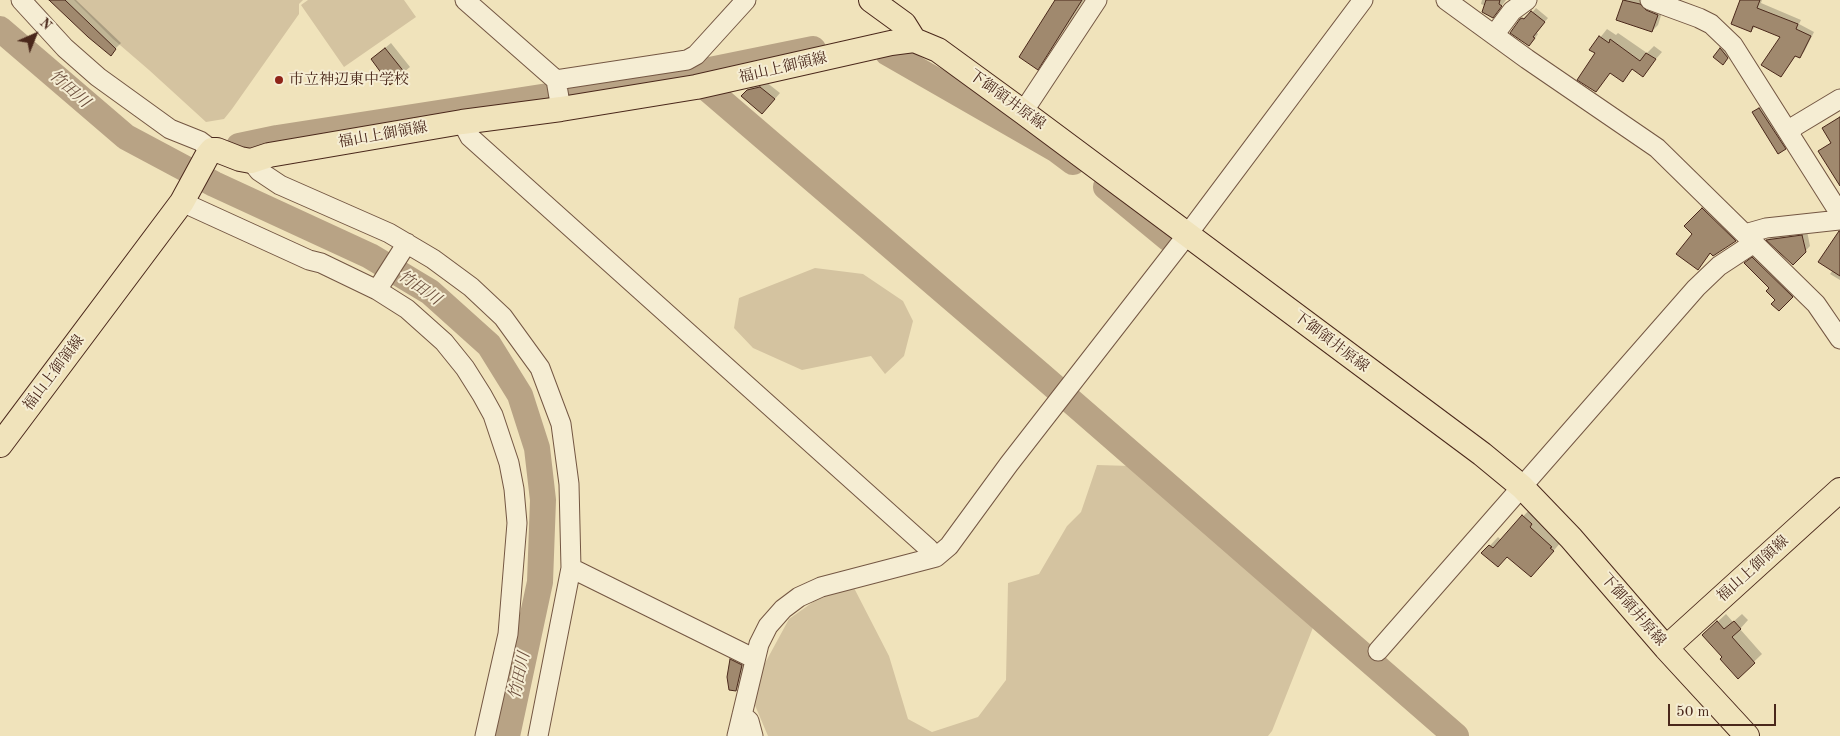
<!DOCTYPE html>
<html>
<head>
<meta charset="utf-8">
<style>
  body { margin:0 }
  #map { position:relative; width:1840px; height:736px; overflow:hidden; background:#f0e3bb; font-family:"Old Standard TT",serif }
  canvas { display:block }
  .north { position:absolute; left:10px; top:10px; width:50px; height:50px; -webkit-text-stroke:4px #f5edd3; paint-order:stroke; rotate:44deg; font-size:14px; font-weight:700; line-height:20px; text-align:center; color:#4a281b }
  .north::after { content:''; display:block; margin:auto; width:18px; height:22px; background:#4a281b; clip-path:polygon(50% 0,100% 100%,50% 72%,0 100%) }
  .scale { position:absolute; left:1668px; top:704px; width:108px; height:22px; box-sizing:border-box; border:2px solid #4a281b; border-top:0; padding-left:6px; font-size:15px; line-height:18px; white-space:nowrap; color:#4a281b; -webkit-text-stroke:4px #f5edd3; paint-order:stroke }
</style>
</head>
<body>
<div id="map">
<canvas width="1840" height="736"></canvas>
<div class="north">N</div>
<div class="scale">50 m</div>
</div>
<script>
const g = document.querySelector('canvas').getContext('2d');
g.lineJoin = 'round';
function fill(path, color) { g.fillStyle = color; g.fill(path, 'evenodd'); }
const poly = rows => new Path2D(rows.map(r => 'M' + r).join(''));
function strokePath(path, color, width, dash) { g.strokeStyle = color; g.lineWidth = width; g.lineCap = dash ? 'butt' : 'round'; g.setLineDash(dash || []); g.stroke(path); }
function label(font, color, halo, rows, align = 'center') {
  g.font = font + ' "Old Standard TT","Noto Serif JP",serif'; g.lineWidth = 4; g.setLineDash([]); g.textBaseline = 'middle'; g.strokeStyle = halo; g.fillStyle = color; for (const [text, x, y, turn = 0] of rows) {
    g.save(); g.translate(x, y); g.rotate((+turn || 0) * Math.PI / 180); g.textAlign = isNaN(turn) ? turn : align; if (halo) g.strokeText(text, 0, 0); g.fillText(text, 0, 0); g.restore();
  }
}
fill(poly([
  [74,0,303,0,299,4,299,14,232,109,224,119,206,122,149,70,113,39],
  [308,0,404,0,416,17,344,67,301,5],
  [815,268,863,274,903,301,913,321,904,356,885,374,871,356,802,370,753,348,734,328,739,298],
  [1097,465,1131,466,1314,625,1272,731,1268,736,768,736,754,703,764,665,789,619,823,595,853,586,889,656,908,719,932,732,978,717,1006,680,1008,583,1039,574,1067,526,1081,512]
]), '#d4c3a0');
fill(poly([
  [51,0,76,0,121,43,110,54],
  [1058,0,1084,0,1042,64],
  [1482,0,1506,0,1498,11,1481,4],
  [1624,0,1647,0,1663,9,1658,25,1652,31,1618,19],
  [1742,0,1762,0,1761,3,1801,20,1799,24,1814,32,1804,52,1799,57,1796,55,1785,71,1782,36,1756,26,1751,31],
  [1536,8,1548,18,1536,32,1538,34,1533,41,1521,20,1527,15,1529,16],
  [1607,29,1616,35,1618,33,1647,53,1654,46,1662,52,1642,75,1633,69,1623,80,1611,72,1596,91,1597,53,1591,49],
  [391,43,410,67,404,72,378,54],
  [1723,47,1730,55,1725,61,1714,57],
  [766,82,780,93,768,107,748,90,754,84],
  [1765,103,1790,143,1785,148,1754,112],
  [1840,116,1840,172,1820,151,1832,142,1824,128],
  [1711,201,1742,232,1735,240,1711,253,1698,268,1693,233,1686,226],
  [1807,231,1810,246,1793,264,1768,240,1773,235],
  [1840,233,1840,280,1830,274,1833,270],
  [1759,253,1798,291,1779,310,1777,300,1752,257],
  [1531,508,1561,542,1539,568,1508,555,1483,553,1498,537,1501,540],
  [1726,614,1733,622,1742,614,1748,620,1740,629,1762,654,1738,677,1712,627],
  [737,655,747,660,741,684,736,690,732,660]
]), '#0003');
strokePath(poly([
  [0,29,126,137,214,184,370,256,430,292,489,345,520,395,537,448,543,500,540,582,507,736],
  [888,53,1057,150,1073,162],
  [690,74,1041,375,1456,736],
  [239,146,277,138,690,74,813,49],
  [1106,187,1169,239]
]), '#b8a385', 26);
const building = poly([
  [49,0,65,0,116,49,111,56,88,37,49,0],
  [1055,0,1082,0,1038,70,1019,57,1055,0],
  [1486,0,1500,0,1499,4,1502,6,1493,18,1482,12,1486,0],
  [1623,0,1640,4,1646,10,1658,15,1652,32,1616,20,1623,0],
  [1740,0,1760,0,1757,8,1798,24,1796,29,1811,36,1800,58,1795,56,1781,77,1761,65,1780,37,1753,26,1751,32,1731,24,1740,0],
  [1531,11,1545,22,1533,37,1535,38,1529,46,1510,33,1520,19,1522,18,1524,19,1531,11],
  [1599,36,1609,43,1610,39,1640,61,1646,53,1656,59,1643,77,1632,69,1623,82,1610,73,1596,92,1577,80,1595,53,1589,50,1599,36],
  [385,48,405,73,390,85,371,59,385,48],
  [1720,48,1728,58,1723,65,1713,57,1720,48],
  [760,87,775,99,762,114,741,96,747,90,760,87],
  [1759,108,1786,149,1778,154,1752,112,1759,108],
  [1840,117,1840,186,1818,151,1831,143,1822,128,1840,117],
  [1702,208,1736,241,1713,256,1710,253,1698,270,1676,254,1692,234,1684,226,1702,208],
  [1839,231,1840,231,1840,276,1818,262,1839,231],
  [1802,235,1806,252,1793,265,1766,240,1802,235],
  [1752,257,1793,297,1779,311,1771,304,1775,300,1766,291,1769,288,1744,263,1752,257],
  [1522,515,1532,524,1530,527,1552,547,1550,548,1554,551,1531,577,1507,557,1498,567,1481,553,1489,545,1493,548,1522,515],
  [1717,621,1724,629,1734,621,1741,629,1732,637,1755,663,1738,679,1720,659,1722,657,1702,635,1717,621],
  [730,659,742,665,736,691,729,690,727,677,730,659]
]);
fill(building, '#a0896e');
strokePath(building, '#4a281b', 1);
const minor = poly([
  [21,0,65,48,98,77,170,129,200,141,212,150],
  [465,0,556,80,561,109],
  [1446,0,1527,59,1657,148,1816,304,1840,339],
  [1650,0,1699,18,1711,24,1733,45,1840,214],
  [1494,35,1512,11,1527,0],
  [556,80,687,60,696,55,746,0],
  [1023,112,1097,0],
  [462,122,470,137,928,548,936,557],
  [1790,133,1795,126,1840,99],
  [251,161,259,171,280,185,389,233,433,259,471,287,503,317,540,368,561,424,569,484,571,568,538,736],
  [182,202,309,260,321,263,377,290,407,309,444,342,465,368,482,395,493,415,509,463,514,489,517,523,508,634,485,736],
  [1745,234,1766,228,1840,220],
  [377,290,407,243],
  [571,568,755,659],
  [1378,651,1696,288,1719,266,1754,243],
  [742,715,749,721,753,736],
  [737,736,759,644,768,626,783,609,799,597,821,587,936,557,949,546,1009,464,1187,235,1363,0]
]);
const major = poly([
  [871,0,904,24,914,40],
  [0,445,182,202,207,156,212,150,217,150,240,159,251,161,269,155,462,122,561,109,696,87,891,43,914,40,938,50,1023,112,1482,454,1522,487,1571,538,1666,648,1747,736],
  [1666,648,1840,490]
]);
strokePath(minor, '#745743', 21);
strokePath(major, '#4a281b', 26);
strokePath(minor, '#f5edd3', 19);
strokePath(major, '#f0e3bb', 24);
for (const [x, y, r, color] of [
  [279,80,5,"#8f2418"]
]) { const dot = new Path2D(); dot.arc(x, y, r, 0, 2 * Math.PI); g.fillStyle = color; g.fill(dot); strokePath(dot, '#f5edd3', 2); }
label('15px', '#4a281b', '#f5edd3', [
  ["福山上御領線",783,68,-13],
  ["下御領井原線",1007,100,36],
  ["福山上御領線",383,135,-10],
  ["下御領井原線",1331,342,37],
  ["福山上御領線",54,373,-53],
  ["福山上御領線",1753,569,-42],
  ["下御領井原線",1633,610,49]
]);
label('15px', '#4a281b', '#f5edd3', [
  ["市立神辺東中学校",289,80]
], 'left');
label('italic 16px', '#6b4d3b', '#f5edd3', [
  ["竹田川",69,89,41],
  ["竹田川",419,288,35],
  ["竹田川",520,676,-78]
]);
</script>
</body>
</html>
